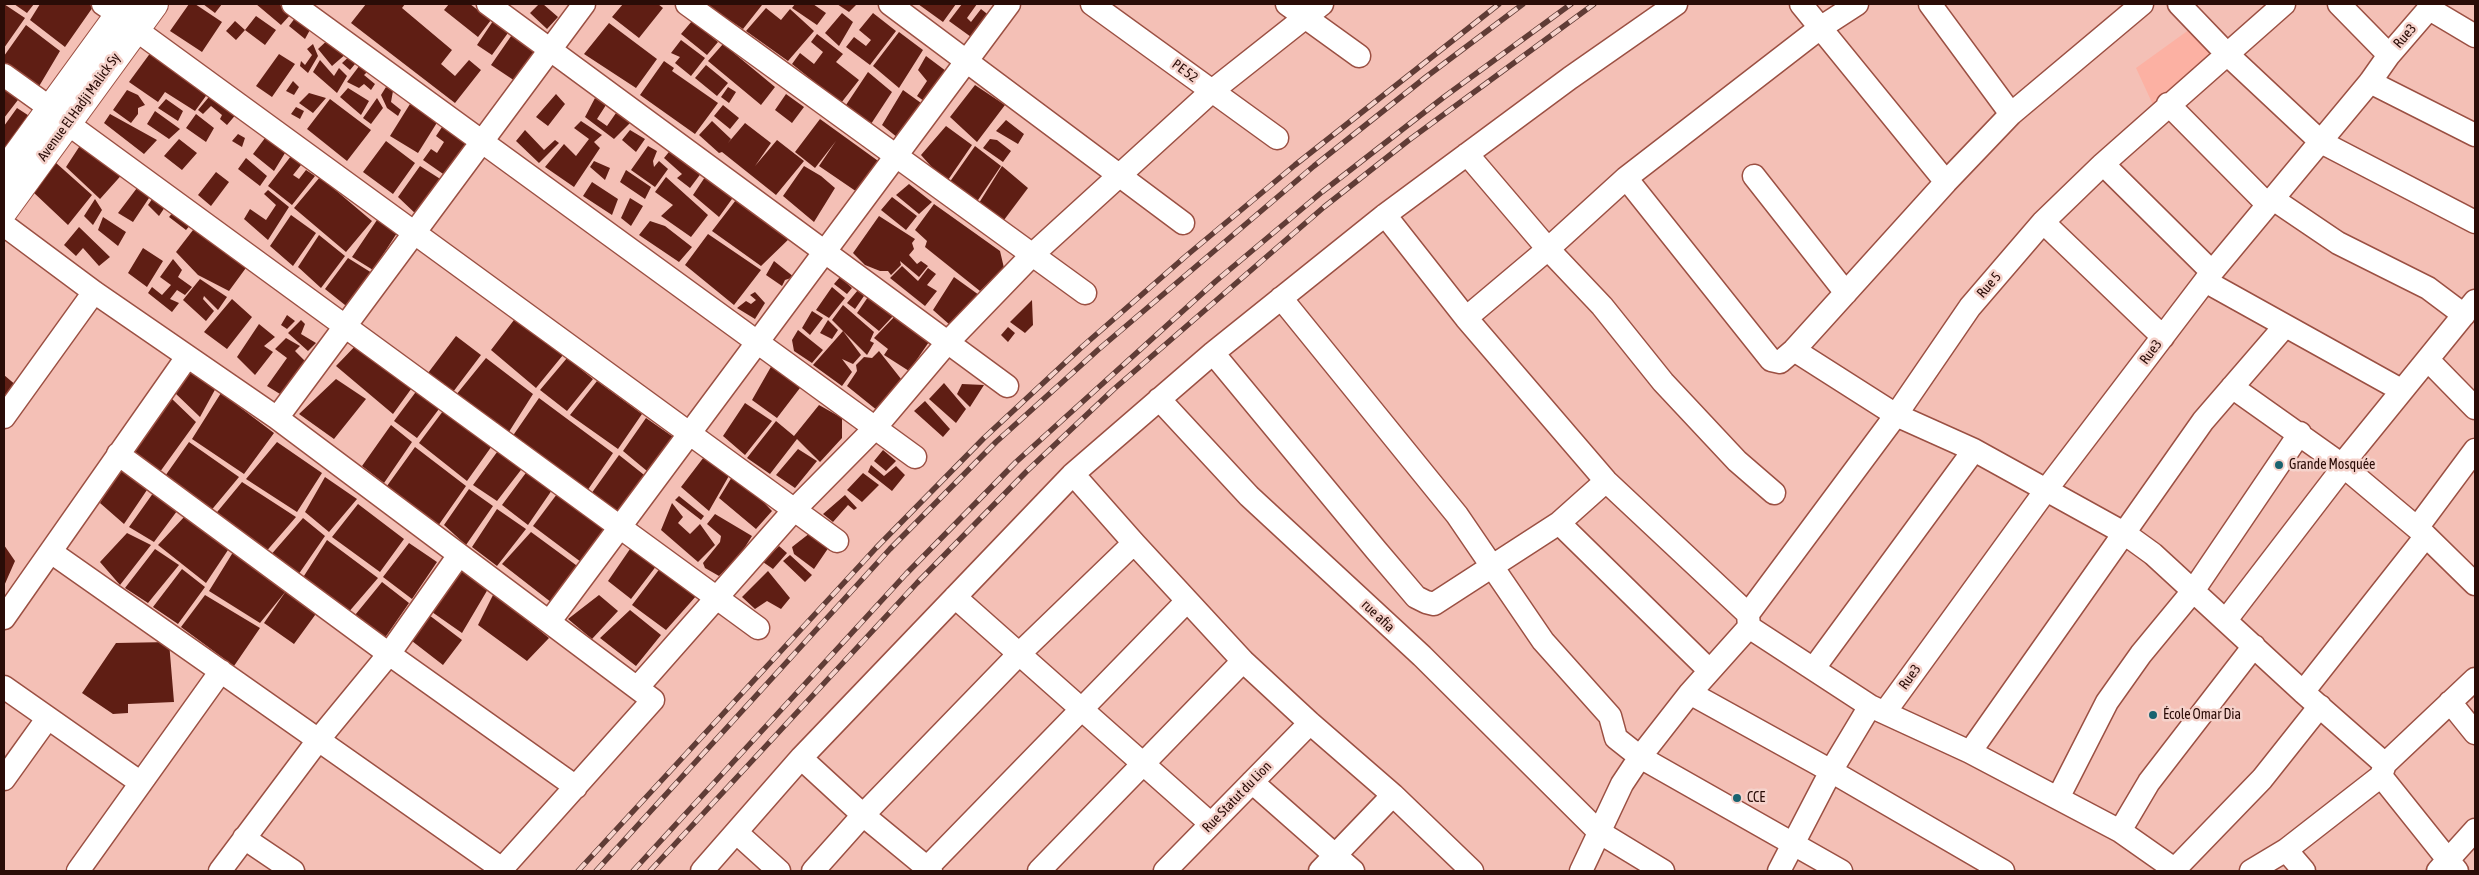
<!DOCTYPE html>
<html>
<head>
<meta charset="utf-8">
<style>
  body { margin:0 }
  #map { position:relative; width:2479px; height:875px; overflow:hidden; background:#f4c0b6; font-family:"Asap Condensed",sans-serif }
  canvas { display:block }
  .frame { position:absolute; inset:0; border:5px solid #2a0c07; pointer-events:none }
</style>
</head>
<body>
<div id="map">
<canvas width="2479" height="875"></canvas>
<div class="frame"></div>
</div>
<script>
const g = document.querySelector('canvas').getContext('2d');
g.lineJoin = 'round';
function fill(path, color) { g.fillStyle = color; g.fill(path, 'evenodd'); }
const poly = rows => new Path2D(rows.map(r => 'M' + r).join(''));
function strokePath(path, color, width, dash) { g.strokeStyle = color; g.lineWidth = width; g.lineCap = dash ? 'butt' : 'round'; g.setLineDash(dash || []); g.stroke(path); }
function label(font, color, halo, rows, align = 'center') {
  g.font = font + ' "Asap Condensed",sans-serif'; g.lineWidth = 5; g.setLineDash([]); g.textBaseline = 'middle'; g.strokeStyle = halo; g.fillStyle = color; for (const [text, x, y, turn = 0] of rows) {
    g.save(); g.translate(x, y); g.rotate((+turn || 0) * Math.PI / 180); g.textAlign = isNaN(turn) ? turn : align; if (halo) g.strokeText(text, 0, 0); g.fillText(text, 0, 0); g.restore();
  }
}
fill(poly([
  [2197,24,2218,52,2154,107,2136,68]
]), '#fcb1a3');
fill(poly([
  [4,4,25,18,4,48],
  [14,4,34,4,27,13],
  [40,4,89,4,93,7,65,47,30,20],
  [189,4,195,4,222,22,202,52,170,31],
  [203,4,222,4,215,13],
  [256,4,279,4,291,14,281,25],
  [366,4,405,4,402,8,452,50,441,64,455,76,469,60,481,70,455,103,351,23],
  [449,4,470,4,491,20,478,37,444,10],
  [539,4,543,4,558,17,547,29,530,13],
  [623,4,658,4,663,8,639,38,612,17],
  [709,4,760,4,762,5,743,29,708,6],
  [795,4,813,4,826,13,817,25,792,8],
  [837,4,857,4,849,12],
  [918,4,956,4,943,22],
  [962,4,977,4,967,18,971,22,981,9,991,17,978,42,949,21],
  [766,8,781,20,790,9,814,31,788,61,746,31],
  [842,13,853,22,839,46,825,33],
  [873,13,896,31,870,65,846,47,854,37,866,46,871,40,859,30],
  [497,15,513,26,492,55,477,45],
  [256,16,276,30,265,45,245,30],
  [295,18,311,28,305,39,289,26],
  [235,21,245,30,236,40,226,31],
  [692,21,718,42,707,55,681,34],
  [609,23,657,59,636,88,584,54],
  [26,25,60,51,38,88,4,66,4,56],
  [516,29,539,45,515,81,491,65],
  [899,32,923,50,899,88,873,66],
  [817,34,843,54,836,62,859,80,841,103,792,64,800,53,814,64,823,52,811,42],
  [332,36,347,53,332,66,318,49],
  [681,40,705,58,691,76,675,63,680,57,671,53],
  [313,44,318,56,308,73,300,66,301,61,305,65,312,55,307,49],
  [723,44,775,87,761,105,708,61],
  [154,48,211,89,195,111,165,92,158,102,129,82],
  [279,54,295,64,272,97,256,86],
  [352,54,360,58,350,70,342,63],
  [926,56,946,71,928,104,917,96,927,81,918,70],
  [320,60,334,76,339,68,347,76,337,93,313,72],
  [363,61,373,66,364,75,375,84,371,90,364,84,359,88,347,82],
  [664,61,674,68,672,71,718,103,695,134,640,95],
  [706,65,728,83,717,96,695,78],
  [868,72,892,92,871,124,846,105],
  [293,81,299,87,294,95,286,91],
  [4,84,21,96,4,118],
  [975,85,1005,105,977,142,950,117],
  [386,87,393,91,391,102,401,110,398,116,387,108,381,95],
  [728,87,736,92,729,103,721,97],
  [348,88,369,101,361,115,340,97],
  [127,90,138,95,145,105,138,108,138,114,131,123,113,110],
  [903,90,928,108,903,142,882,125],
  [213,92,238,112,227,125,220,119,222,115,211,106,203,114,198,110],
  [309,93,326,98,313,113,299,103],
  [556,94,565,104,548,126,536,117],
  [786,94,804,107,792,123,775,110],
  [377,98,383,108,371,124,363,118],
  [595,98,606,105,597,119,607,126,616,113,632,121,614,139,585,117],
  [166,99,183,111,178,121,158,108],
  [330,99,371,130,347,161,307,129],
  [410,104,438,121,418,153,390,136],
  [723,105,739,118,730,129,714,116],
  [296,107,304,111,300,119,291,114],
  [17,108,37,121,4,166,4,126],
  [155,111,180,129,169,139,147,124],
  [110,114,157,140,144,154,104,123],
  [196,114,214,128,206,142,186,128],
  [820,119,881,163,860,194,819,166,836,141,815,168,795,152],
  [1006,120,1024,134,1018,144,996,131],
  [581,121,602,135,594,142,600,148,574,187,545,167,564,144,576,156,589,139,574,128],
  [712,121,731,139,728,143,745,123,771,143,755,166,777,140,804,161,776,195,722,152,719,153,699,135],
  [444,124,470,141,446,176,423,160,431,149,437,153,444,142,436,136],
  [946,126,972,145,946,183,921,155],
  [525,130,544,150,555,140,559,143,539,163,516,141],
  [630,130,645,139,636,152,622,140],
  [238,134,245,138,242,147,232,141],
  [265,138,285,153,274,171,253,154],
  [179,139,197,153,182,170,164,156],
  [990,139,997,140,1011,151,1003,162,983,148],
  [83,141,126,170,100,199,66,167],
  [386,141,415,163,393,194,363,172],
  [648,146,657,151,653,161,654,167,659,161,668,169,655,187,631,170],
  [975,146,1001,166,976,203,949,183],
  [673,147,705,168,690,188,677,178,682,174,664,158],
  [291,156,301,165,293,175,299,179,306,170,315,176,292,205,268,186],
  [246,158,267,176,260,186,238,169],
  [594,161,610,168,605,180,590,167],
  [55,162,92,195,68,225,32,191],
  [420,166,445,182,418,216,398,197],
  [804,166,821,176,835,188,814,222,783,196],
  [1002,166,1028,188,1004,220,979,203],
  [626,170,651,187,645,199,620,182],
  [709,171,737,192,719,217,693,195],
  [216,172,229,182,211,206,198,195],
  [320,177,372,221,346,252,294,208],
  [666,177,708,215,691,237,661,216,673,205,655,192],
  [143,180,155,189,133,222,118,213],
  [592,182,618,199,612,215,583,196],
  [909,184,932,202,919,214,896,195],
  [268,190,289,207,268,240,244,219,250,209,266,220,276,205,264,194],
  [157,192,169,201,159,216,148,205],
  [739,196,792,236,761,266,712,231],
  [892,197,917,216,906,230,881,210],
  [630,198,643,206,631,226,621,218],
  [95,199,102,210,93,225,84,216],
  [934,204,1000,251,1004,268,980,291,925,247,927,241,915,230],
  [175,210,192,223,186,230,169,217],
  [291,215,316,233,293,266,270,246],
  [879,216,915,239,912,243,914,249,909,255,917,264,921,261,928,266,919,277,900,261,901,265,891,275,888,271,880,271,865,265,853,253],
  [103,217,126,232,118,246,98,230],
  [377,220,397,233,373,270,352,257],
  [200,221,251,261,229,291,198,275,176,252],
  [650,221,665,226,692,247,679,262,639,235],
  [79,227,110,257,99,266,83,248,76,256,64,245],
  [708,234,761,270,734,305,685,265],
  [319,235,345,256,321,288,298,267],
  [143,248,163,261,147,287,128,273],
  [348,258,372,273,350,309,325,289],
  [173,259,182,270,178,277,192,287,185,295,177,290,170,299,179,303,172,312,148,293,152,287,162,295,171,285,160,277],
  [774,261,794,277,785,280,782,286,766,275],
  [902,266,918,281,928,268,936,274,927,285,937,291,925,306,890,278],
  [840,277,852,288,847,294,834,284],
  [954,277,979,295,950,325,933,310],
  [200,279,227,297,218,310,204,296,203,299,214,311,206,321,183,300],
  [832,287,845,298,829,318,816,310],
  [858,290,864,296,855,309,847,303],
  [755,292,765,303,755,319,737,308,746,301,751,304,756,300,750,295],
  [868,297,894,315,879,331,857,313],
  [232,299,252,317,227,349,204,332],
  [1032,300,1033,325,1025,333,1010,322],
  [843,305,874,332,870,341,874,343,867,355,832,320],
  [812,311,823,318,810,335,802,328],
  [287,315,295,321,287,329,281,325],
  [896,315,931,339,909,371,884,355,888,349,874,338],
  [301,320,305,324,301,334,316,343,308,351,288,333],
  [514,320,563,355,536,388,491,350],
  [828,320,838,330,832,339,820,333],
  [259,324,275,337,264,346,273,352,255,375,237,357],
  [1008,327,1015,333,1008,342,1001,335],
  [798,330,823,350,812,363,794,351,792,340],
  [843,331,861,355,853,364,842,359,852,372,842,386,813,365],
  [456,336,481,355,450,396,425,377],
  [286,338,300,346,295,351,305,361,302,371,288,390,280,394,267,386,287,358,275,349],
  [359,342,414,385,393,414,336,366],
  [879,351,905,384,878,411,847,386,857,371,856,365,864,357,872,358],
  [486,358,533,394,507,435,456,395],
  [567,358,593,379,567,411,540,390],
  [772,365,803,384,777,418,752,400],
  [193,369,217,386,200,417,174,392],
  [4,375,17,386,4,407],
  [336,379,366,399,334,439,299,414],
  [597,381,642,414,618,449,570,415],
  [944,383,966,409,956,423,929,399],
  [962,384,984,385,970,407,957,394],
  [418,389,442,405,417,438,394,421],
  [221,393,274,433,244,474,192,439],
  [171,398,196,422,157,476,128,454],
  [539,398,613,453,587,491,512,437],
  [925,401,950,429,943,437,914,411],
  [745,403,772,421,745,455,723,436],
  [819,405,842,418,842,438,820,462,797,439,770,474,747,458,776,421,794,436],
  [446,407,494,443,467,481,419,443],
  [646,418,679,441,653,476,623,451],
  [391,425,412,442,384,483,362,466],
  [189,442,239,477,209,513,163,479],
  [277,442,322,473,297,512,246,479],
  [415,447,466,486,438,526,387,486],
  [500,448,524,466,497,501,473,485],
  [798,449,817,461,795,488,776,475],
  [883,450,896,461,886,471,874,461],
  [707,453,730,474,709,511,681,487],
  [619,455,648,478,620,517,591,494],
  [120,465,149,487,124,524,100,503],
  [871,465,884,476,896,466,905,475,892,491,868,472],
  [528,470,552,490,528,525,502,505],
  [735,472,772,511,756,529,719,498],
  [863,473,879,485,862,502,847,490],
  [325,477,357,499,329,532,305,512],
  [242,482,296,517,264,554,213,517],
  [156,489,180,507,154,542,129,527],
  [469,489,493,506,466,545,444,525],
  [557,494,611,530,585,565,533,526],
  [845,495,857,508,854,510,848,505,833,522,823,514],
  [679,496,704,516,701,520,675,500],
  [672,503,683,517,678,523,690,534,700,524,715,545,698,562,661,530],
  [358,504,404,539,380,572,332,537],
  [497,509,526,529,497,566,472,547],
  [715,514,752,536,740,555,719,576,705,568,703,563,720,542,721,536,707,524],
  [185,516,232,544,206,583,158,545],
  [303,518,325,536,296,578,269,557],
  [531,532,580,568,556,606,502,564],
  [127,533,151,545,120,585,100,562],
  [810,533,829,547,814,569,794,554,792,547],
  [327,540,378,578,347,614,302,579],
  [409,543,437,562,412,599,383,577],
  [4,545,15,561,4,586],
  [779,546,787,553,773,569,763,562],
  [155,549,179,565,148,603,125,588],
  [235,549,318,611,294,644,264,623,286,591,260,623,209,591],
  [630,549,657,565,631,599,608,581],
  [790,555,812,575,805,582,783,561],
  [661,567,697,595,666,630,632,605],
  [182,569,205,587,178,624,153,607],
  [463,569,488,589,462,633,432,612],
  [768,571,790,598,781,609,767,601,755,609,742,597],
  [382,582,409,603,382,642,351,620],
  [494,593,549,638,527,661,478,625],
  [205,595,260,628,234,666,181,627],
  [599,595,618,611,592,639,568,619],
  [630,610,661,635,636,666,600,638],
  [429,615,462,640,443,665,412,641],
  [169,642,174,702,128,704,128,713,113,714,82,693,116,643]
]), '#5f1e14');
const street = poly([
  [103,4,119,15],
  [293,4,915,457],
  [488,4,1007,386],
  [687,4,1085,293],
  [890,4,1183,223],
  [1092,4,1277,138],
  [1287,4,1359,56],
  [1801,4,1946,182],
  [1930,4,2011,114],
  [2179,4,2227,54,2321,142,2475,222],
  [2339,4,2389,55],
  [2428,8,2475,36],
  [135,29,837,541],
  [4,75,50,108],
  [2370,82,2475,135],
  [2168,104,2268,205],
  [67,123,758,628],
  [1467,154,1548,249,1602,306,1663,382,1737,461,1774,493],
  [2103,164,2212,272],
  [1754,176,1846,293],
  [1626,178,1771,360,1780,362,1794,350,1946,182,2011,114,2142,4],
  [2273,199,2338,243,2428,288,2464,315],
  [1385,215,1466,318,1606,481,1748,614,1749,627,1870,706,1970,752,2120,831,2177,871],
  [2043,222,2163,337],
  [4,225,94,292,277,418,653,700,500,871],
  [2205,281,2401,390],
  [1281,298,1457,515,1543,641,1610,716,1616,738,1640,757,1841,871],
  [1466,318,1548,249,1626,178,1820,28,1857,4],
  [1794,350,1896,415,1974,450,2124,533,2153,554,2303,692,2385,764,2381,776,2457,871],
  [1213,353,1376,550,1416,597,1426,602,1434,604,1559,523,1606,481],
  [2428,360,2475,408],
  [2232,387,2342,465,2417,528],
  [1159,399,1249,496,1422,656,1599,832,1663,871],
  [4,417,94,292],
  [277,418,584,4],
  [118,454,389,654,576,787],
  [1073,474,1134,543,1243,661,1310,723,1393,795,1472,871],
  [1559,523,1709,670],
  [2426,536,2475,584],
  [51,552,502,869],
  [955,597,1211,824],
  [1748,614,1896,415,1970,307,2043,222,2103,164,2284,4],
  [4,618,187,357],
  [2226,620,2338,474,2349,456,2475,301],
  [550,621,1009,4],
  [1814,668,1974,450],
  [4,687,141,783],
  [637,688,794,510,875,428,947,343,1032,255,1212,91,1322,4],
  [2303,692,2426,536,2417,528,2475,450],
  [1690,693,1831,771,2003,871],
  [2450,702,2475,733],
  [1885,712,2046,490,2212,272,2370,82,2389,55,2433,4],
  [1970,752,2203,421,2285,326],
  [801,758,863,815,931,871],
  [2385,764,2475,679],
  [4,779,47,719],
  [1252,782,1353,871],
  [2058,798,2107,702,2141,654,2193,591,2300,433],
  [2120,831,2149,782,2254,646],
  [737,833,779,871],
  [244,838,293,871],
  [2286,850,2304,871],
  [2175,869,2262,779,2320,706],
  [78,871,221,671],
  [220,871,319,739,389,654,459,555],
  [702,871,801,758,1073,474,1213,353,1385,215,1570,78,1676,4],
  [813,871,863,815,1019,654,1134,543],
  [924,871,1187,601],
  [1039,871,1243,661],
  [1165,871,1310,723],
  [1320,871,1393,795],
  [1581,871,1622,784,1640,757,1690,693,1749,627],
  [1779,871,1831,771,1870,706],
  [2251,871,2286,850,2381,776],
  [2438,871,2475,830]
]);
const secondary = poly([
  [4,173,127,4],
  [4,210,154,4]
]);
strokePath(street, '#9b5043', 25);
strokePath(secondary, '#9b5043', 30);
strokePath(street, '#fff', 22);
strokePath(secondary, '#fff', 28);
const rail = poly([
  [578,871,876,548,984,438,1083,346,1186,256,1295,165,1499,4],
  [596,871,890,549,996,442,1099,349,1314,166,1426,77,1523,4],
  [633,871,906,574,1016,462,1216,281,1322,192,1444,97,1571,4],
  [650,871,917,583,1027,471,1114,389,1324,207,1409,140,1594,4]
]);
strokePath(rail, '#603c36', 5.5);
strokePath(rail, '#f5d2cb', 4, [11]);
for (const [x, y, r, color] of [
  [2279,465,5,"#196370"],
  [2153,715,5,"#196370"],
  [1737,798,5,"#196370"]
]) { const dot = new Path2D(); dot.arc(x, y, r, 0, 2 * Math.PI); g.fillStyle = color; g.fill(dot); strokePath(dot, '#f5d2cb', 2); }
label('14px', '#2a0c07', '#f5d2cb', [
  ["Rue3",2405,36,-49],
  ["PE 52",1185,71,36],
  ["Avenue El Hadji Malick Sy",79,107,-54],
  ["Rue 5",1989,285,-49],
  ["Rue3",2151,352,-53],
  ["rue afia",1378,616,43],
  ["Rue3",1910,677,-54],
  ["Rue Statut du Lion",1237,797,-46]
]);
label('14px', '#2a0c07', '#f5d2cb', [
  ["Grande Mosquée",2289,465],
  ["École Omar Dia",2163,715],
  ["CCE",1747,798]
], 'left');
</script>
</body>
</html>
